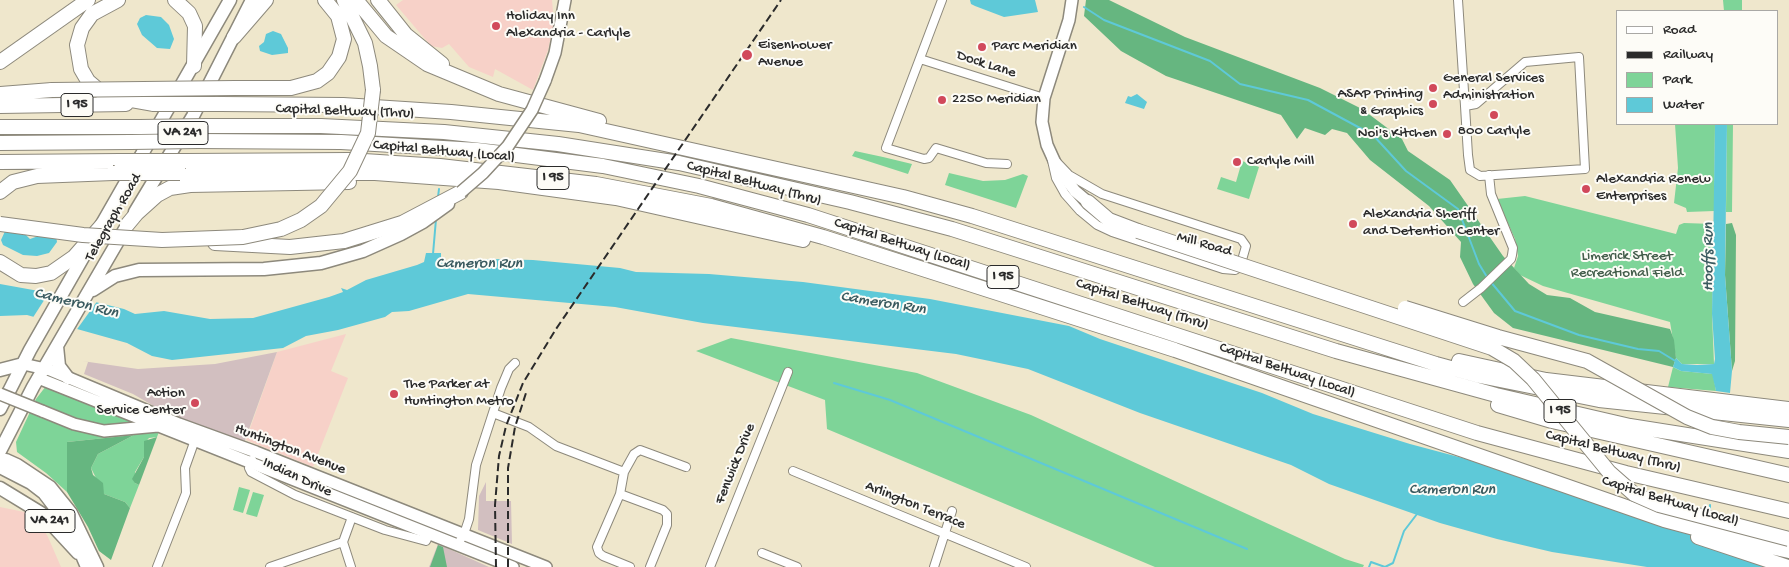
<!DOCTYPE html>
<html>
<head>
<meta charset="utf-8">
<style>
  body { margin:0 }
  #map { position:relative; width:1789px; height:567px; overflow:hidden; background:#efe7cc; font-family:"Gochi Hand",sans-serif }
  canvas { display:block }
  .legend { position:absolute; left:1616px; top:10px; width:162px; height:115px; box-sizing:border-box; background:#fdfcf7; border:1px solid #a9a8a5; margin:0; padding:6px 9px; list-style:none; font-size:15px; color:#2b2b2b }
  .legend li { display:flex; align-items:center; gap:10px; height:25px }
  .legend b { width:25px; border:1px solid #a9a8a5 }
</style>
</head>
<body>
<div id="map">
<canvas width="1789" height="567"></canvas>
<ul class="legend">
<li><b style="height:6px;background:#fff"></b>Road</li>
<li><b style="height:6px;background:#2b2b2b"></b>Railway</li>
<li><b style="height:14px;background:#7ed498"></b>Park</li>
<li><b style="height:14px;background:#5ec9d8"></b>Water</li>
</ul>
</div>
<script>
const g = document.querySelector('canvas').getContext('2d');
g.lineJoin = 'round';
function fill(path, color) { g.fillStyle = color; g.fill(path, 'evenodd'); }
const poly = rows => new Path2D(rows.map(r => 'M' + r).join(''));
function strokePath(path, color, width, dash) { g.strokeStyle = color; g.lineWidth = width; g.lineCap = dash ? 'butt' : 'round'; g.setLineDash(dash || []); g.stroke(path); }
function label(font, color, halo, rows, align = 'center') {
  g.font = font + ' "Gochi Hand",sans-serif'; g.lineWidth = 4; g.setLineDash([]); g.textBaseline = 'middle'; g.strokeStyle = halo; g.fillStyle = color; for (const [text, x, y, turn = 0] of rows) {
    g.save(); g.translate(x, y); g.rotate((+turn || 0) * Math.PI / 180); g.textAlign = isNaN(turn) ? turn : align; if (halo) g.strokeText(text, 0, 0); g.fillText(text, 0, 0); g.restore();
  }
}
fill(poly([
  [403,0,552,0,554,23,548,50,533,90,495,69,493,77,469,67,449,44,442,48,431,46,396,5],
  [346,334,331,371,348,378,313,467,246,440,277,352],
  [0,507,34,514,48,537,61,567,0,567]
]), '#f7d1c8');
fill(poly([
  [277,352,244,443,166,413,133,394,84,374,88,362,82,361,138,369,215,364],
  [486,482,486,501,511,501,512,544,478,530,479,496],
  [438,544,489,567,429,567]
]), '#d2bfc0');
fill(poly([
  [1723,0,1742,0,1742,11,1724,11],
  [1675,124,1715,124,1714,211,1687,212,1686,208,1674,203,1678,168],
  [1727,124,1733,124,1732,212,1726,212],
  [855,151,883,157,912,164,908,174,852,156],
  [1242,161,1259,167,1249,199,1217,189,1221,177,1236,182],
  [949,173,983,181,1005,180,1023,174,1028,176,1016,208,945,185],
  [1525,196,1676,234,1679,225,1684,223,1714,224,1712,314,1714,364,1682,364,1676,358,1670,322,1543,286,1520,275,1514,268,1518,256,1515,239,1497,199],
  [731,338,917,373,1031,415,1345,559,1364,565,1363,567,1155,567,827,429,825,400,696,351],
  [1673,367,1681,371,1713,374,1716,391,1668,387],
  [46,386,142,421,114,428,71,417,36,402,31,411,76,429,160,429,157,437,149,438,144,444,144,457,135,472,135,483,139,485,130,508,125,502,104,494,91,468,98,454,134,435,67,442,67,492,46,473,17,452,16,442,36,399],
  [239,487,250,490,243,513,233,510],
  [253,492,264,495,257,517,246,514]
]), '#7ed498');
fill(poly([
  [1086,0,1109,0,1185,37,1320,88,1362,109,1402,139,1408,151,1450,180,1503,256,1529,284,1547,295,1570,298,1595,312,1670,329,1674,340,1676,358,1673,367,1513,328,1494,313,1473,284,1460,257,1461,242,1429,206,1370,160,1347,133,1332,129,1325,135,1305,128,1297,139,1281,115,1166,76,1121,51,1084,16],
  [1732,223,1736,235,1735,361,1732,371,1725,275,1726,224],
  [134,435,98,454,91,468,93,475,103,483,104,494,125,502,130,508,111,560,99,551,88,527,67,492,67,442],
  [157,437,139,485,135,483,132,479,144,457,144,441],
  [438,545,443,547,447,567,430,567]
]), '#66b680');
fill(poly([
  [970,0,1035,0,1038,12,1004,17,975,6,971,4],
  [146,15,161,17,169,25,174,39,170,49,157,48,142,35,137,24,140,18],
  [273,31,281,34,288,48,288,53,272,55,260,51,259,46,264,42,266,34],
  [1137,94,1147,102,1144,109,1125,103,1128,96,1131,97],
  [1715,124,1727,124,1725,275,1732,371,1730,393,1716,391,1712,374,1681,371,1673,367,1676,358,1682,364,1697,365,1714,364,1715,359,1712,314],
  [6,229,21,230,30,239,44,234,56,236,57,242,49,253,37,256,23,255,3,245,1,240],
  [426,253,441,253,441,259,446,262,492,259,533,260,620,268,636,272,709,274,803,282,930,299,1069,326,1100,339,1262,393,1313,414,1410,444,1789,545,1789,567,1647,567,1552,552,1497,539,1440,523,1329,484,1291,465,1140,413,1028,369,956,354,703,323,615,307,468,294,409,311,392,312,385,317,338,330,306,336,283,348,172,360,152,356,127,343,27,315,0,316,0,284,83,299,124,309,135,314,164,311,210,319,253,318,329,297,343,292,341,288,347,290,366,280,417,265,424,262]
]), '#5ec9d8');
fill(poly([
  [50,291,83,296,98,300,75,332,32,319]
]), '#efe7cc');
strokePath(poly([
  [1084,7,1104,20,1210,61,1240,84,1308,100,1373,135,1406,171,1458,209,1479,264,1487,277],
  [438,197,439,189],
  [433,254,436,219],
  [1490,281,1515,311,1579,335,1638,349,1659,351,1677,362],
  [834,383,890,400,1247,549],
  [1710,513,1710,505],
  [1369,567,1371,562,1385,567,1393,563,1404,531,1417,514]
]), '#5ec9d8', 2);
const minor = poly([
  [942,0,886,148,924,159,929,158,936,148,986,163,1007,164],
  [1458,0,1465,106,1468,155,1470,170,1480,176,1585,169,1579,57,1525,62,1476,104,1465,106],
  [920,59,1044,98],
  [1051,156,1069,175,1102,194,1241,239,1246,246,1240,267,1235,270,1223,269,1112,232,1097,225,1080,211,1065,194,1056,178,1051,156],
  [1463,302,1481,288,1511,259,1512,255,1513,248,1491,194,1489,175],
  [493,413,529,427,556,446,624,472],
  [252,460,249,468,251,472,295,495,385,530,426,541,430,533],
  [793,471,1026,567],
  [620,494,663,510,667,514,667,525,650,567],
  [343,542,351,567],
  [458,544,464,534,469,519,476,465,501,388,509,369,515,363],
  [762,553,797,567],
  [157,567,186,493,185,468,196,437],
  [270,567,343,542,352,517],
  [630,567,603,556,599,553,597,547,620,494,624,472,634,454,640,450,686,467],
  [710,567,788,372],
  [934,567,952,511]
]);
const secondary = poly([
  [1072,0,1069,20,1044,98,1042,122,1047,145,1057,167,1075,191,1088,202],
  [545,81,555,53,565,0],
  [23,364,50,370,179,424,256,452,546,567],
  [38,378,513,567],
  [42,411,74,424,104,431,158,426]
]);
const primary = poly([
  [135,212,193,116,252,0],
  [93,290,115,276,139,270,264,269,321,263,363,251,401,234,423,222,448,204],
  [57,346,59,366,68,378],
  [0,370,23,364],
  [0,409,30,350,230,0],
  [0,451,33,387,125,229],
  [0,461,6,460,17,465,50,487,71,513,97,567],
  [0,467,31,483,44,493,70,527,87,567],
  [0,488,41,513,78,553]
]);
const motorway = poly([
  [118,0,92,14,82,28,77,45,81,69,88,81,101,92,126,99,154,104],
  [175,0,189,13,195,26,194,66],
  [344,0,365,43,370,66,373,90],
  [356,0,386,36,427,64,499,94,599,121],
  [378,0,406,35,442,64],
  [234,37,266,0],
  [0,62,88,0],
  [235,88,291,88,317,81,328,73,339,57,344,39,338,16,325,0],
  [0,94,52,90],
  [221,104,343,105,451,112,579,125,903,197,972,216,1436,364,1480,376,1599,400,1789,420],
  [0,106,126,104],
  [207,126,321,126,444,132,558,144,679,163,850,202,952,229,1336,351,1496,395,1630,426,1789,451],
  [0,127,140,127],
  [198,141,341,142,477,150,603,166,699,186,808,215,1477,433,1626,473,1789,511],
  [0,143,131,142],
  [186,161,349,160,440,166,596,184,711,206,823,237,1175,350,1664,520,1739,540,1789,551],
  [0,162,120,161],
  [180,173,375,173,499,182,616,198,803,240],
  [0,192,13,182,37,176,113,173],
  [1088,202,1109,220,1138,231],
  [127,225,137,213,157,195,170,188,190,185,349,182],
  [215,243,290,247,344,241,402,223,461,192],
  [0,262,21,275,36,276,51,273,74,257,103,224],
  [1459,361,1546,380,1789,409],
  [1498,405,1552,421,1789,475],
  [1698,537,1788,567]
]);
strokePath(minor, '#8d897c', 10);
strokePath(secondary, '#8d897c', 14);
strokePath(primary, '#8d897c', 15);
strokePath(motorway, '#8d897c', 16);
strokePath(minor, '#fff', 8);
strokePath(secondary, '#fff', 11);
strokePath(primary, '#fff', 12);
strokePath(motorway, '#fff', 14);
strokePath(poly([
  [496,567,495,505,499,456,506,426,523,383,556,329,781,0],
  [508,567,508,468,515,427,526,393]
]), '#2b2b2b', 2, [8, 4]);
const secondaryBridge = poly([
  [461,192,483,173,508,146,532,110,545,81],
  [0,394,42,411]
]);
const motorwayBridge = poly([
  [52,90,235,88],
  [154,104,221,104],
  [140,127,207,126],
  [131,142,198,141],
  [120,161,186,161],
  [113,173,180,173],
  [0,224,83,235,162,240,243,237,281,229,301,220,321,206,350,171,368,133,373,90],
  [1138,231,1492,348,1514,361,1533,379,1609,472,1634,494,1659,505,1789,539],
  [1405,308,1498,337,1587,361,1687,417,1712,427,1739,432,1789,437]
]);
strokePath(secondaryBridge, '#8d897c', 14, []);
strokePath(motorwayBridge, '#8d897c', 16, []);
strokePath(secondaryBridge, '#fff', 11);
strokePath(motorwayBridge, '#fff', 14);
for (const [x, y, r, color] of [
  [496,26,5,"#d1495b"],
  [982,47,5,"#d1495b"],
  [747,55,6,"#d1495b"],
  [1433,88,5,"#d1495b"],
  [942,100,5,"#d1495b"],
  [1433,104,5,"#d1495b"],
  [1494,115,5,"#d1495b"],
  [1447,134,5,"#d1495b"],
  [1237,162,5,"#d1495b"],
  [1586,189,5,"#d1495b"],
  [1353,224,5,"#d1495b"],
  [394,394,5,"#d1495b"],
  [195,403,5,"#d1495b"]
]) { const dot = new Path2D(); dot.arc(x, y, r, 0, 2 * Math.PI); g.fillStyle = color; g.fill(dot); strokePath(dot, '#fdfcf7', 2); }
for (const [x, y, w] of [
  [77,105,32],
  [183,133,50],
  [553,178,32],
  [1003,277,32],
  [1560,411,32],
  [50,521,50]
]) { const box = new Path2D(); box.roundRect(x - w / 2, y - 11.5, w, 23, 4); g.fillStyle = '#fdfcf7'; g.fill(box); strokePath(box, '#2b2b2b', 1); }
label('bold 14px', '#2b2b2b', null, [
  ["I 95",77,105],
  ["VA 241",183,133],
  ["I 95",553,178],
  ["I 95",1003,277],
  ["I 95",1560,411],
  ["VA 241",50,521]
]);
label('15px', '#2b2b2b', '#fdfcf7', [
  ["Holiday Inn",506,17],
  ["Alexandria - Carlyle",506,34],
  ["Eisenhower",758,46],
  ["Avenue",758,63],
  ["Parc Meridian",992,47],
  ["General Services",1443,79],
  ["Administration",1443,96],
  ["ASAP Printing",1423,95,"right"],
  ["& Graphics",1423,112,"right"],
  ["2250 Meridian",952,100],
  ["800 Carlyle",1494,132,"center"],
  ["Noi's Kitchen",1437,134,"right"],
  ["Carlyle Mill",1247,162],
  ["Alexandria Renew",1596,180],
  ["Enterprises",1596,197],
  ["Alexandria Sheriff",1363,215],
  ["and Detention Center",1363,232],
  ["The Parker at",404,385],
  ["Huntington Metro",404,402],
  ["Action",185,394,"right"],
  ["Service Center",185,411,"right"]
], 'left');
label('15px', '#2b2b2b', '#fdfcf7', [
  ["Dock Lane",986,65,18],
  ["Capital Beltway (Thru)",345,112,2],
  ["Capital Beltway (Local)",444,152,5],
  ["Capital Beltway (Thru)",754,184,15],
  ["Telegraph Road",114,218,-60],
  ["Capital Beltway (Local)",902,245,18],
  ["Mill Road",1204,245,16],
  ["Capital Beltway (Thru)",1142,305,18],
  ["Capital Beltway (Local)",1287,371,19],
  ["Huntington Avenue",290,450,21],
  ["Capital Beltway (Thru)",1613,452,14],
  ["Fenwick Drive",736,464,-68],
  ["Indian Drive",297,478,25],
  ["Capital Beltway (Local)",1670,502,17],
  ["Arlington Terrace",915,506,22]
]);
label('15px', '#445e4c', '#fdfcf7', [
  ["Limerick Street",1627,257],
  ["Recreational Field",1627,274]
]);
label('italic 16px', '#3a5a5f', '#fdfcf7', [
  ["Hooffs Run",1710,257,-90],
  ["Cameron Run",479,265],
  ["Cameron Run",76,304,14],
  ["Cameron Run",883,304,9],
  ["Cameron Run",1452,491]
]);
</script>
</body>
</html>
